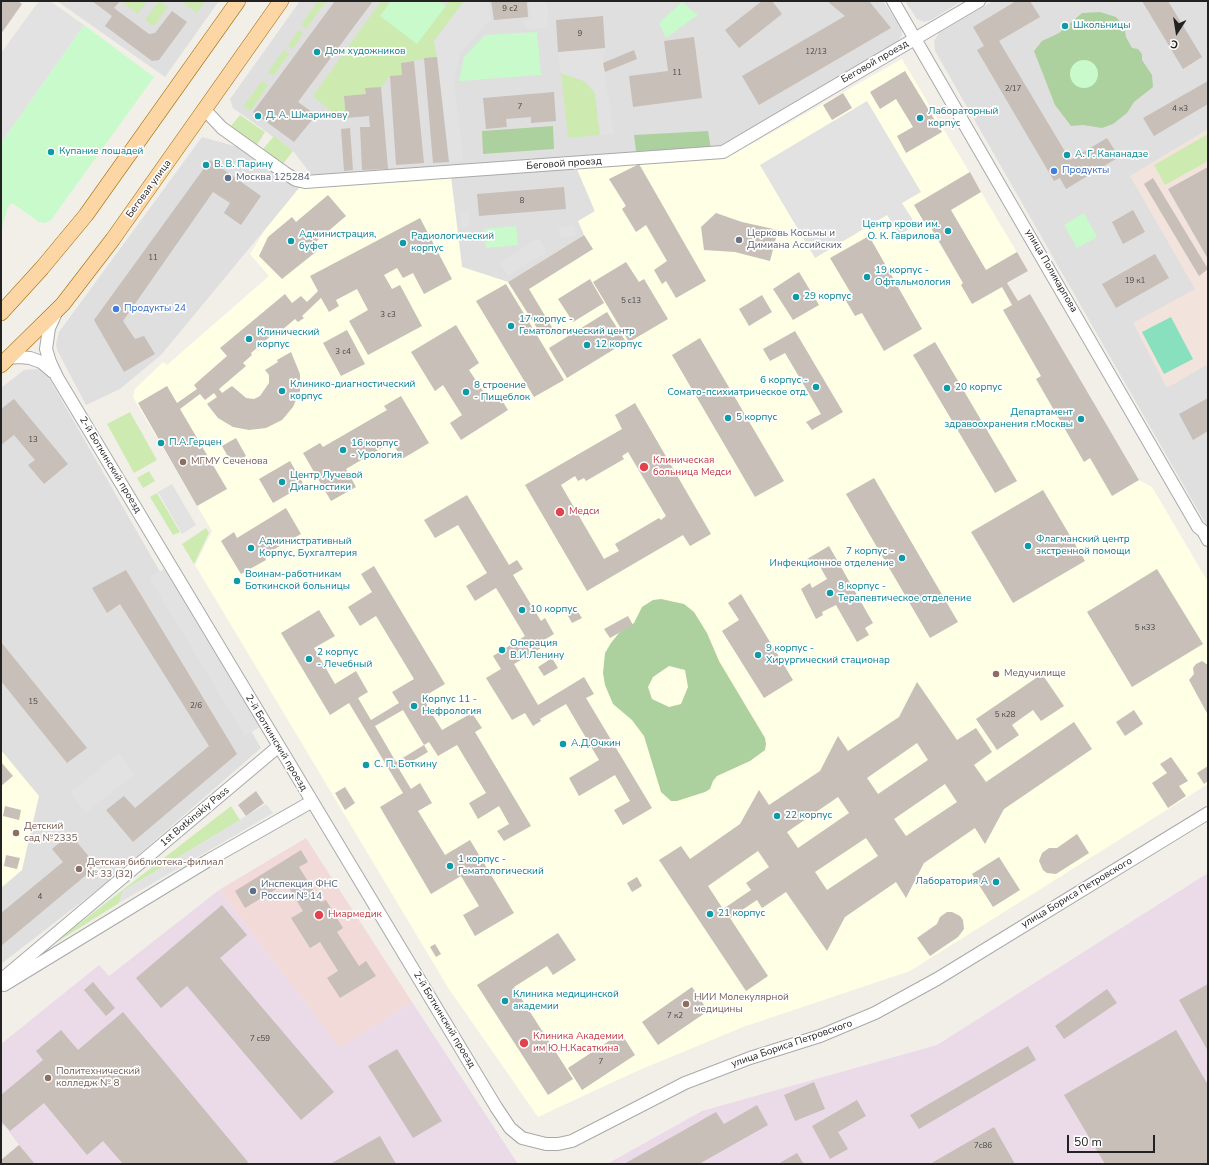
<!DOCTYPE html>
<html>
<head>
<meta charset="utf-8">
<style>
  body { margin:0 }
  #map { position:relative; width:1209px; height:1165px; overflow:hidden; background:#f2efe9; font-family:"Nunito Sans",sans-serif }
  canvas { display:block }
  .frame { position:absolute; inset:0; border:2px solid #222; pointer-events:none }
  .north { position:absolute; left:1157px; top:12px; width:40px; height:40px; -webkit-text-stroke:3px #fff; paint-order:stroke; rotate:192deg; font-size:11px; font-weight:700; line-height:16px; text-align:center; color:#222 }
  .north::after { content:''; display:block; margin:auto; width:14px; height:18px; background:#222; clip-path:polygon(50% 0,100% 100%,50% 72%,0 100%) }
  .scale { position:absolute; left:1067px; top:1135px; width:88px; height:18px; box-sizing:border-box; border:2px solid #222; border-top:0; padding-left:5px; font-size:12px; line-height:14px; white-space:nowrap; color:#222; -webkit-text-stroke:3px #fff; paint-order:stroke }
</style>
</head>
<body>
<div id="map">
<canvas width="1209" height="1165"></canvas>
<div class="frame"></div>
<div class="north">С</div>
<div class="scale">50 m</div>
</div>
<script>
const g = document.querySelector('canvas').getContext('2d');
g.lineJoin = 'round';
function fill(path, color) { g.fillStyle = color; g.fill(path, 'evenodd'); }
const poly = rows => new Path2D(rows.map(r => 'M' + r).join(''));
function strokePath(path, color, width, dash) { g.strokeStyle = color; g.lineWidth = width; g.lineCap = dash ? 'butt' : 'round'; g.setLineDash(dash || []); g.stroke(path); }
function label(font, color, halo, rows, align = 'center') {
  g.font = font + ' "Nunito Sans",sans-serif'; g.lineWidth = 3.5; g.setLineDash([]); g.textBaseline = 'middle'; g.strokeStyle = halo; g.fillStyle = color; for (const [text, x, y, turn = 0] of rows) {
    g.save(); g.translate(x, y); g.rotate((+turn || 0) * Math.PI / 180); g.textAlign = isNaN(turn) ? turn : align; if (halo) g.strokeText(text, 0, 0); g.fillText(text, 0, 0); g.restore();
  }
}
fill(poly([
  [57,1,219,1,165,77],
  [300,1,883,1,901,27,902,35,898,41,723,148,314,178,293,151,233,108,230,99],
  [905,1,962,1,931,20,924,22,917,19],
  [993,1,1208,1,1208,528,935,51,934,41,939,33],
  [202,137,256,152,296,180,300,187,161,355,120,389,86,405,57,350,56,344,59,332],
  [479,169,577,169,595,212,584,235,508,282,462,267,451,176],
  [37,369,49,378,261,748,106,883,1,964,1,388,24,370]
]), '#e0dfdf');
fill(poly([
  [306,838,412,1002,340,1049,219,890]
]), '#f2dad9');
fill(poly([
  [1208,873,1208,1164,607,1164,702,1111,937,1045],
  [219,890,340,1048,412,1002,518,1164,1,1164,1,1160,19,1145,4,1125,1,1127,1,1044,99,965,109,976]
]), '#ebdbe8');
fill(poly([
  [902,59,1028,271,1007,284,1018,301,1030,294,1139,480,1152,487,1208,582,1208,784,910,971,743,1027,637,1071,538,1117,449,989,195,565,212,531,133,397,135,389,163,362,167,365,269,276,250,254,265,230,300,187,403,179,451,178,462,267,508,282,584,235,578,221,595,211,577,169,638,163,725,159],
  [1,750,39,796,22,870,1,888]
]), '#ffffe5');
fill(poly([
  [1208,129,1208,364,1167,388,1133,323,1195,289,1130,176]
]), '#f3e3dd');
fill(poly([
  [124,1,147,1,138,14,123,3],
  [159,1,168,7,154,26,145,20],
  [181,1,205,1,197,13],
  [318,1,326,1,306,29,301,25],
  [381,1,390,3,416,43,449,1,465,1,434,41,437,57,401,63,402,75,390,76,381,87,366,88,366,94,344,96,346,118,340,119,313,96],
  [298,30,303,33,293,49,288,46],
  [284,50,289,54,273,76,268,72],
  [561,73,584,81,595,93,600,135,568,138],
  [262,81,268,85,250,111,243,107],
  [240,115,265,132,257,145,231,126],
  [1208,134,1208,161,1165,185,1154,165],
  [274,136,293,151,283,164,263,149],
  [130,412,157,460,134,473,107,424],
  [149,471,155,481,143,488,137,478],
  [157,493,180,532,173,535,150,497],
  [206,528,209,533,194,564,182,544],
  [231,806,240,820,123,891,119,903,49,947]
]), '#cdebb0');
fill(poly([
  [1100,12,1116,17,1124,26,1126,37,1132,48,1138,49,1142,54,1142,60,1152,75,1153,87,1134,102,1127,113,1113,124,1102,128,1083,125,1071,126,1055,105,1034,51,1042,41,1059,33,1082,13],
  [553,126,554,149,483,154,482,131],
  [708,131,711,149,636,151,634,135],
  [661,599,684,604,694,612,707,633,719,661,765,738,766,744,765,750,750,761,717,776,713,781,710,789,705,792,677,801,671,801,661,792,644,736,632,720,613,704,605,685,603,673,605,653,611,643,619,633,634,623,642,607,653,600],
  [669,666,685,670,688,687,681,704,669,707,652,699,648,687,653,677]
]), '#add19e');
fill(poly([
  [391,1,439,1,446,6,417,44,380,16],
  [682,2,698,15,666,38,659,23],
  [84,25,154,77,51,220,45,223,39,222,12,203,8,207,1,231,1,143],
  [537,32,541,75,459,81,464,57,485,35],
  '1070 74a14 14 0 1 1 28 0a14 14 0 1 1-28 0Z',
  [1084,213,1097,237,1077,248,1064,225],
  [516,226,518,245,486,248,484,229]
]), '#c8facc');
fill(poly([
  [1171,317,1193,359,1164,374,1142,332]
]), '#88e0be');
fill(poly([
  [39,1,50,1,84,25,1,143,1,53],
  [464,1,488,1,491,19,460,53,454,80,463,161,449,162,439,70,434,41],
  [529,1,547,1,549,28,526,29,524,20,531,19],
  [605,48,603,63,614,134,600,135,595,93,584,81,561,73,558,52],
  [867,101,921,192,902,203,916,225,899,235,887,215,815,258,760,165],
  [469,211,470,227,461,227,460,212],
  [574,225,575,236,560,238,559,227],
  [538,238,547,252,508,276,500,263],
  [172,484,196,525,182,534,158,492],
  [164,569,260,727,245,736,149,578],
  [118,753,135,774,86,813,70,793],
  [266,804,273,813,119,903,123,891]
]), '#e2e2e2');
fill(poly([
  [1,1,18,1,22,4,1,34],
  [92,1,120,1,114,8,149,34,155,33,172,11,187,22,159,60,152,61,105,26,112,16],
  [335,1,373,1,298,102,316,115,294,142,253,112],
  [491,1,527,1,528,17,494,20],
  [762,1,772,1,782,14,739,48,725,30],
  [827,1,869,1,891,28,759,105,742,76,845,16],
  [1016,1,1030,1,1040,17,999,41,1070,160,1107,138,1119,157,1066,189,1060,178,1054,181,977,50,984,46,973,27],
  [1142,1,1168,1,1202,57,1183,69],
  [603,16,605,48,558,52,556,20],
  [694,37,702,98,633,107,629,76,668,71,664,41],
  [634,50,637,59,605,72,603,63],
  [437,57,449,162,433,163,424,58],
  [414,61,424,163,396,165,390,76,402,75,401,63],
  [905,71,942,132,906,153,897,136,913,127,896,99,880,109,870,92],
  [1208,81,1208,104,1154,136,1143,118],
  [381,87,388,169,362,170,360,127,370,127,369,116,346,118,344,96,366,94,365,88],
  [554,92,556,121,531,123,531,117,506,119,507,127,486,129,483,98],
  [843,93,852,108,832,120,823,105],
  [350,128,353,170,344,171,341,129],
  [210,160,261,196,241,225,224,213,230,203,213,192,123,321,135,339,144,336,155,354,124,372,94,320],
  [639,164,706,281,676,298,666,281,662,284,654,270,667,261,646,225,636,232,622,209,626,206,609,179],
  [1208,167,1208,259,1168,189],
  [970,172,981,192,951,210,986,270,1017,252,1028,271,1007,283,1018,301,1030,294,1139,480,1112,496,1090,458,1084,462,1036,379,1041,376,1003,310,1012,305,1002,287,972,304,961,285,963,283,927,221,924,222,914,205],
  [1153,178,1208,269,1199,276,1144,184],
  [564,187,566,209,479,216,477,194],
  [328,195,346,216,312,245,317,251,282,279,259,256,268,237,292,217,296,222],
  [1133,210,1145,232,1123,244,1112,222],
  [716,213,742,222,778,230,770,261,735,252,704,250,701,227],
  [420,218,452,279,424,294,413,273,403,278,397,268,384,275,392,289,400,285,422,326,368,355,349,321,368,310,357,289,336,300,339,306,329,312,321,298,302,316,304,318,298,322,295,319,282,330,280,328,251,353,252,355,243,363,246,366,219,389,222,393,232,386,246,398,254,399,260,396,269,383,269,375,265,370,278,362,277,360,291,352,300,374,300,391,293,407,282,420,266,428,249,430,233,427,218,418,207,404,217,397,214,393,205,400,200,394,180,409,227,489,197,506,138,403,167,386,177,403,197,389,194,385,227,356,220,348,285,294,292,303,301,296,307,302,318,291,310,276],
  [584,235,593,249,529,289,553,329,542,336,508,282],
  [869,236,922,329,884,351,862,313,855,316,845,299,852,295,830,258],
  [1155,254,1169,278,1116,308,1102,284],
  [626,262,639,282,644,279,668,319,629,342,593,282],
  [799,272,819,305,793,320,773,289],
  [590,279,604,303,573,322,558,299],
  [506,284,564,380,534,397,476,301],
  [762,295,772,312,749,326,739,309],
  [607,312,626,342,567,378,549,348],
  [456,325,479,363,469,370,489,400,498,394,508,410,461,440,450,423,462,415,443,385,435,391,411,352],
  [347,330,365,364,341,376,323,343],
  [795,331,843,412,812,430,806,422,821,414,785,353,770,361,763,349],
  [700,338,784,481,755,497,672,355],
  [935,342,1017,481,995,493,913,355],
  [401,396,429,443,402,459,392,442,346,469,356,487,331,501,303,453,320,443,323,447,387,410,384,406],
  [1208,398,1208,431,1193,440,1179,414],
  [14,399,68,464,44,484,28,465,35,460,14,435,1,445,1,409],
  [635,403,711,534,690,546,683,535,587,591,525,485,622,429,615,415],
  [628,452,666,516,661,520,659,518,615,544,619,551,604,559,561,485,575,476,578,481,584,478,586,481,624,459,622,456],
  [236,438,246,456,232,464,222,446],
  [290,461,304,485,273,503,259,479],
  [874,478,958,622,930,638,846,494],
  [1043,490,1085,561,1013,603,971,532],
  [467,495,509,565,517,560,523,569,513,575,541,621,545,618,554,634,539,643,541,648,514,664,538,705,584,677,594,694,586,698,652,808,623,825,614,810,630,801,615,775,579,796,569,778,599,760,566,704,540,719,541,721,533,726,525,713,512,720,486,678,501,669,493,656,525,636,496,588,475,601,466,586,487,573,458,525,435,538,424,520],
  [286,508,301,534,264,555,266,560,241,574,221,541,234,532,237,538],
  [829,546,873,623,865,628,869,635,857,642,836,605,822,612,823,615,816,619,801,589,810,583,812,588,827,579,818,563,811,567,807,559],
  [374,566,445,684,423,697,432,714,442,730,472,713,482,728,475,732,531,826,504,841,497,831,509,824,499,806,478,819,469,803,486,793,457,745,438,756,429,742,424,745,428,752,399,769,411,789,420,783,432,803,418,811,445,855,470,840,514,913,475,936,463,915,479,906,461,876,431,894,380,807,403,793,349,703,330,715,281,633,319,610,335,636,314,648,335,684,356,671,368,692,358,698,371,720,399,703,392,692,414,679,376,616,360,626,348,607,372,592,361,574],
  [403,710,424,745,396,762,375,726],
  [1157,569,1203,644,1132,687,1087,612],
  [126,570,237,754,133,842,106,810,124,796,135,808,209,746,120,604,107,613,92,588],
  [741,594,793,680,764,698,722,631,739,620,728,603],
  [576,609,582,618,572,623,567,614],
  [628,616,633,625,610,638,604,629],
  [1,642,87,748,67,763,1,681],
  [552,658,558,668,544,676,538,667],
  [1202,661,1208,665,1208,715,1189,680,1194,674,1193,668,1196,664],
  [1042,674,1064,706,1041,721,1033,710,1012,725,1019,735,997,750,976,719],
  [917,682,957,740,976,728,992,752,974,765,986,782,1074,722,1092,749,1004,809,985,844,975,828,924,863,906,898,896,882,845,917,827,951,786,892,762,908,757,900,730,918,768,976,746,991,659,860,681,846,690,859,740,824,759,790,769,805,820,771,838,736,848,751,899,717],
  [917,743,928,760,878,794,867,778],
  [945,784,957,802,906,836,894,819],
  [838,797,849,813,798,848,787,832],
  [866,838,878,856,827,890,815,872],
  [758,851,769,867,746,883,751,890,723,909,708,886],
  [1134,710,1143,724,1125,736,1116,722],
  [1171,757,1188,781,1179,786,1186,796,1168,808,1152,783,1167,773,1160,764],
  [1,762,13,776,1,786],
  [1208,766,1208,781,1204,784,1197,773],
  [345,787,355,803,345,810,335,793],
  [256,791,264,803,246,816,238,805],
  [5,806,21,810,19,820,3,816],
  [70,834,97,866,1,946,1,913,63,862,52,849],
  [1077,834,1089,853,1056,874,1047,873,1043,870,1039,861,1042,853,1049,848,1057,848],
  [301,850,308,862,299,867,321,902,326,900,343,928,337,932,359,966,366,961,376,976,340,998,327,978,338,971,320,942,310,948,291,918,303,911,286,883,245,908,235,891],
  [6,855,20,858,17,869,4,866],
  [999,857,1020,890,993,907,972,874],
  [637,877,642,886,632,892,627,883],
  [222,905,247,935,220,958,334,1092,301,1120,187,986,161,1008,136,978],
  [947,912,952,912,960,916,963,920,964,929,958,937,930,956,917,938,937,924,940,917],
  [558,933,576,960,553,975,547,966,514,987,573,1079,548,1095,477,985],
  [435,944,441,954,436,957,430,947],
  [93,982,115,1008,106,1016,84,990],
  [1208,984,1208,1051,1179,1000],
  [692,987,708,1011,658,1045,642,1022],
  [1107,989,1117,1003,1064,1039,1055,1026],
  [123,1012,248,1162,246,1164,123,1164,103,1141,87,1155,44,1103,10,1131,1,1121,1,1095,43,1060,36,1051,61,1030,78,1050],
  [1176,1030,1208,1085,1208,1164,1105,1164,1064,1095],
  [621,1033,635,1055,582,1090,568,1068],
  [1028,1046,1036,1060,919,1129,910,1115],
  [397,1049,442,1121,413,1138,368,1066],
  [814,1082,825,1109,795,1121,784,1095],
  [857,1100,866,1116,838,1132,848,1149,830,1159,812,1126],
  [757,1105,768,1125,699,1164,624,1164,716,1112,724,1124],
  [994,1127,1015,1164,930,1164],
  [380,1136,396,1164,330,1164],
  [19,1145,35,1164,1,1164,1,1160],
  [797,1153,804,1164,778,1164]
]), '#c7bfb8');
const minor = poly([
  [893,1,1198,527,1203,531,1208,540],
  [205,110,222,128,285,173,296,180,305,182,723,152,979,1],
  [55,315,49,328,46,349,50,362,57,377,496,1107,510,1128,522,1138,546,1144,558,1144,572,1141,685,1083,750,1058,820,1036,875,1013,937,979,1208,813],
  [8,358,19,357,30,358,41,362,53,372],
  [1,980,279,746],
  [4,985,209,860,311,802]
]);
const major = poly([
  [1,313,42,268,86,215,238,1],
  [1,365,63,304,113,239,281,1]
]);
strokePath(minor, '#a9a9a9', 14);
strokePath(major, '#a06b00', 16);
strokePath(minor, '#fff', 12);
strokePath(major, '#fcd6a4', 15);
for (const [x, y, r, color] of [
  [1065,26,4,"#0f9aa8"],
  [317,52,4,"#0f9aa8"],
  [258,116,4,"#0f9aa8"],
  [920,118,4,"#0f9aa8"],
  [51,152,4,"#0f9aa8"],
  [1067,155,4,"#0f9aa8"],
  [206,165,4,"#0f9aa8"],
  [1054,171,4,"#3f7fe0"],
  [228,178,4,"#5c6f8a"],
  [948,231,4,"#0f9aa8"],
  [739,240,4,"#6b7280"],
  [291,241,4,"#0f9aa8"],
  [403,243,4,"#0f9aa8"],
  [867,277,4,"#0f9aa8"],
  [796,297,4,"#0f9aa8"],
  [116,309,4,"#3f7fe0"],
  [511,326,4,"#0f9aa8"],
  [249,339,4,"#0f9aa8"],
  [587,345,4,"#0f9aa8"],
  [816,387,4,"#0f9aa8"],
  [947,388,4,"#0f9aa8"],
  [282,391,4,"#0f9aa8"],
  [466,392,4,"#0f9aa8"],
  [728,418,4,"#0f9aa8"],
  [1081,419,4,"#0f9aa8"],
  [161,443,4,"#0f9aa8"],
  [343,450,4,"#0f9aa8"],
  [183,462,4,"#8d6e63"],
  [644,467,5,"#e0444e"],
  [282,482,4,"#0f9aa8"],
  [560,512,5,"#e0444e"],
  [1028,546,4,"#0f9aa8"],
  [251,548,4,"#0f9aa8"],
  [902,558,4,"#0f9aa8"],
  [237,581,4,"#0f9aa8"],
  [830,593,4,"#0f9aa8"],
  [522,610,4,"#0f9aa8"],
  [502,650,4,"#0f9aa8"],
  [758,655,4,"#0f9aa8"],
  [309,659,4,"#0f9aa8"],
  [996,674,4,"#8d6e63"],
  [414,706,4,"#0f9aa8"],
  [563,744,4,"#0f9aa8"],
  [366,765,4,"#0f9aa8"],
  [777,816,4,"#0f9aa8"],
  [16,833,4,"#8d6e63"],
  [450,866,4,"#0f9aa8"],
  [79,869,4,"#8d6e63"],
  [996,882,4,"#0f9aa8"],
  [253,891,4,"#5c6f8a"],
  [710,914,4,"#0f9aa8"],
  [319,915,5,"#e0444e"],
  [505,1001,4,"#0f9aa8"],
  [686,1004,4,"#8d6e63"],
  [524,1043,5,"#e0444e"],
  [48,1078,4,"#8d6e63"]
]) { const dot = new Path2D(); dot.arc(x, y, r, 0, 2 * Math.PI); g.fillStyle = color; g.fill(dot); strokePath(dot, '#fff', 1.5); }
label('8px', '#4b4948', null, [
  ["9 с2",510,9],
  ["9",580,34],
  ["12/13",816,52],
  ["11",677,73],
  ["2/17",1013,89],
  ["7",520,107],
  ["4 к3",1180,109],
  ["8",522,201],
  ["11",153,258],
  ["19 к1",1135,281],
  ["5 с13",631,301],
  ["3 с3",388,315],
  ["3 с4",343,352],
  ["13",33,440],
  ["5 к33",1145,628],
  ["15",33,702],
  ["2/6",196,706],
  ["5 к28",1005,715],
  ["4",40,897],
  ["7 к2",675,1016],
  ["7 с59",260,1039],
  ["7",601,1062],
  ["7с86",983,1146]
]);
label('10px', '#0d838f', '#fff', [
  ["Школьницы",1073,26],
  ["Дом художников",325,52],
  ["Лабораторный",928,112],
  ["корпус",928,124],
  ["Д. А. Шмаринову",266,116],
  ["Купание лошадей",59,152],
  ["А. Г. Кананадзе",1075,155],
  ["В. В. Парину",214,165],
  ["Центр крови им.",940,225,"right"],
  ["О. К. Гаврилова",940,237,"right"],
  ["Администрация,",299,235],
  ["буфет",299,247],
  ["Радиологический",411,237],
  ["корпус",411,249],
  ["19 корпус -",875,271],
  ["Офтальмология",875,283],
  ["29 корпус",804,297],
  ["17 корпус -",519,320],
  ["Гематологический центр",519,332],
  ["Клинический",257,333],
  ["корпус",257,345],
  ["12 корпус",595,345],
  ["6 корпус -",808,381,"right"],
  ["Сомато-психиатрическое отд.",808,393,"right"],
  ["Клинико-диагностический",290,385],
  ["корпус",290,397],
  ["8 строение",474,386],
  ["- Пищеблок",474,398],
  ["20 корпус",955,388],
  ["Департамент",1073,413,"right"],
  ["здравоохранения г.Москвы",1073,425,"right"],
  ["5 корпус",736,418],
  ["П.А.Герцен",169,443],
  ["16 корпус",351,444],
  ["- Урология",351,456],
  ["Центр Лучевой",290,476],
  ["Диагностики",290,488],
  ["Флагманский центр",1036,540],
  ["экстренной помощи",1036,552],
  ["Административный",259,542],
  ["Корпус, Бухгалтерия",259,554],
  ["7 корпус -",894,552,"right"],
  ["Инфекционное отделение",894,564,"right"],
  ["Воинам-работникам",245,575],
  ["Боткинской больницы",245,587],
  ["8 корпус -",838,587],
  ["Терапевтическое отделение",838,599],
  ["10 корпус",530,610],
  ["Операция",510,644],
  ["В.И.Ленину",510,656],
  ["9 корпус -",766,649],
  ["Хирургический стационар",766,661],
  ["2 корпус",317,653],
  ["- Лечебный",317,665],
  ["Корпус 11 -",422,700],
  ["Нефрология",422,712],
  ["А.Д.Очкин",571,744],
  ["С. П. Боткину",374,765],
  ["22 корпус",785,816],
  ["1 корпус -",458,860],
  ["Гематологический",458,872],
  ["Лаборатория А",988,882,"right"],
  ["21 корпус",718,914],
  ["Клиника медицинской",513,995],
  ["академии",513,1007]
], 'left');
label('10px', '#222', '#fff', [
  ["Беговой проезд",875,62,-30],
  ["Беговой проезд",564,164,-4],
  ["Беговая улица",149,189,-54],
  ["улица Поликарпова",1051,271,60],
  ["2-й Боткинский проезд",110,465,59],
  ["2-й Боткинский проезд",276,743,59],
  ["1st Botkinskiy Pass",195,817,-40],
  ["улица Бориса Петровского",1077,893,-31],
  ["2-й Боткинский проезд",444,1020,59],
  ["улица Бориса Петровского",792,1044,-19]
]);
label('10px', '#366cbe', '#fff', [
  ["Продукты",1062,171],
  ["Продукты 24",124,309]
], 'left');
label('10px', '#4e5e75', '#fff', [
  ["Москва 125284",236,178],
  ["Инспекция ФНС",261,885],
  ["России № 14",261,897]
], 'left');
label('10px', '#5b616d', '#fff', [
  ["Церковь Косьмы и",747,234],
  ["Димиана Ассийских",747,246]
], 'left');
label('10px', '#be3a42', '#fff', [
  ["Клиническая",653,461],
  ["больница Медси",653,473],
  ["Медси",569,512],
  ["Ниармедик",328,915],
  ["Клиника Академии",533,1037],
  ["им Ю.Н.Касаткина",533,1049]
], 'left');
label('10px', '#785e54', '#fff', [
  ["МГМУ Сеченова",191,462],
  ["Медучилище",1004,674],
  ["Детский",24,827],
  ["сад №2335",24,839],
  ["Детская библиотека-филиал",87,863],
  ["№ 33 (32)",87,875],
  ["НИИ Молекулярной",694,998],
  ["медицины",694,1010],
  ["Политехнический",56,1072],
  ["колледж № 8",56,1084]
], 'left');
</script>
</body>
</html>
